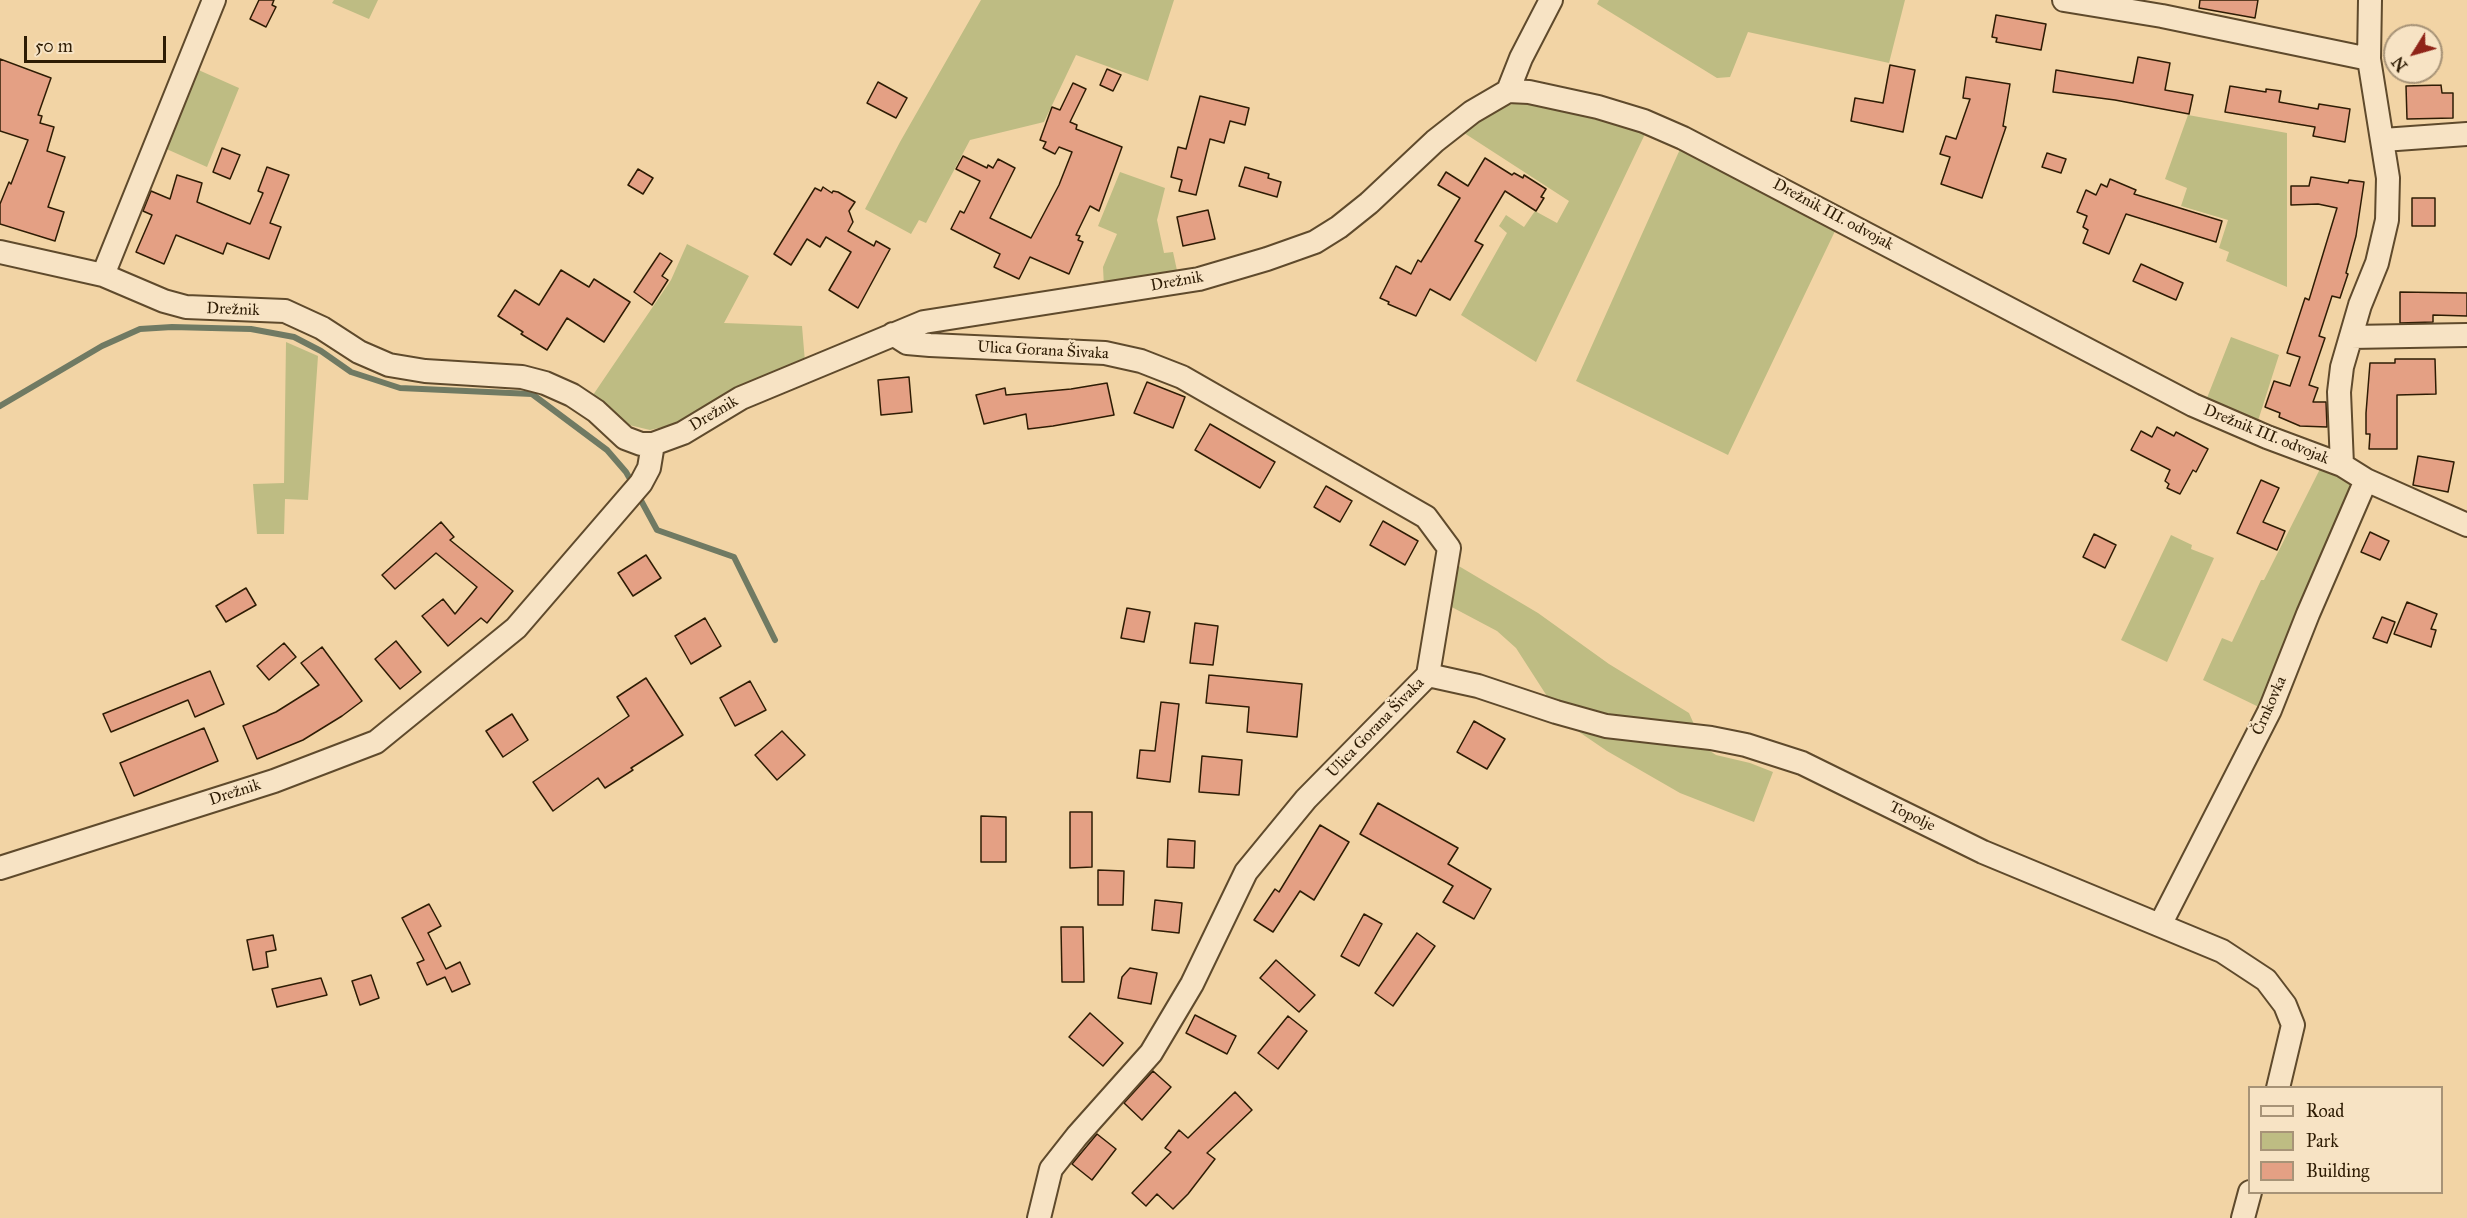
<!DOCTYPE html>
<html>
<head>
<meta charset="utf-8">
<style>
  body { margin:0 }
  #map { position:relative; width:2467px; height:1218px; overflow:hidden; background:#f2d4a5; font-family:"IM FELL Great Primer",serif }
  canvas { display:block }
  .legend { position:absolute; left:2248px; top:1086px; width:195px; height:108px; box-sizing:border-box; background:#f7e3c4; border:2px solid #a79377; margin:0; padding:8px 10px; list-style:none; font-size:18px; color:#2e1c04 }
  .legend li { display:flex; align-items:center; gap:12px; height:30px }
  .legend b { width:30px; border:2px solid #a79377 }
  .north { position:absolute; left:2383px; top:24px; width:60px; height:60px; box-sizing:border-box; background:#f7e3c4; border:2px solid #a79377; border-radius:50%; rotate:233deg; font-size:16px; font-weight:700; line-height:24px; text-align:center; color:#2e1c04 }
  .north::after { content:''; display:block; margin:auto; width:21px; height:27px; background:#8f2418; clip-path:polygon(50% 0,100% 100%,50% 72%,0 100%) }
  .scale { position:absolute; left:24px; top:36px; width:142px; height:27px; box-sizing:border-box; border:3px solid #2e1c04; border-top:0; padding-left:8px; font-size:18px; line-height:21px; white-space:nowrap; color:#2e1c04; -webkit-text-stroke:4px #f7e3c4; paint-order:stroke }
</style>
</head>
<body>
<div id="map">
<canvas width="2467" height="1218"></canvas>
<ul class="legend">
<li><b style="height:8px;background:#f7e3c4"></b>Road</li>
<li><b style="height:16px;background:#bebc83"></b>Park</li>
<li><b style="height:16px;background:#e4a084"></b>Building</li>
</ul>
<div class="north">N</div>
<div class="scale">50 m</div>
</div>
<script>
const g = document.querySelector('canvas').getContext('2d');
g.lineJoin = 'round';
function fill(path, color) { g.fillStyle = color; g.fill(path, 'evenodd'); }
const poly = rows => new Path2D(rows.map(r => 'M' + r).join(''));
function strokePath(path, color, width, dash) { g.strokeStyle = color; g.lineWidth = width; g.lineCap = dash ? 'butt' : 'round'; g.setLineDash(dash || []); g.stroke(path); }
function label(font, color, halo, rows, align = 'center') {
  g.font = font + ' "IM FELL Great Primer",serif'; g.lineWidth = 4.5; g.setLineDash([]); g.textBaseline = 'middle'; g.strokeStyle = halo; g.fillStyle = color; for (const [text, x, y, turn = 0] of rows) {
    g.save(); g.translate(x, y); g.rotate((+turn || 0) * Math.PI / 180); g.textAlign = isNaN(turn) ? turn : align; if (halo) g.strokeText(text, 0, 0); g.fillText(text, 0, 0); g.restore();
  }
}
fill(poly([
  [334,0,378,0,369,19,332,3],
  [981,0,1174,0,1148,81,1076,55,1044,122,970,140,926,223,919,220,911,234,865,209,900,142],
  [1599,0,1905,0,1889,63,1748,32,1730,77,1717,78,1597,4],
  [194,68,239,88,207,167,162,147],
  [1523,102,1595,116,1645,134,1536,362,1461,315,1507,233,1499,226,1506,215,1524,227,1535,211,1557,223,1569,201,1461,131,1498,107],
  [2188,115,2287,133,2287,287,2226,261,2229,252,2219,248,2228,220,2181,206,2187,188,2165,179],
  [1681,147,1836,229,1728,455,1576,381],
  [1120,172,1165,188,1157,220,1164,253,1173,252,1178,275,1104,287,1103,267,1117,234,1098,226],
  [687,244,749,276,724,323,802,326,805,362,763,379,672,425,650,430,629,425,616,419,593,395,671,280],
  [2231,337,2279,355,2256,427,2205,403],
  [286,342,318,356,308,500,285,499,284,534,257,534,253,484,284,483],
  [2320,469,2358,482,2263,709,2203,680,2222,638,2232,642,2261,580,2264,580],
  [2171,535,2192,545,2191,549,2214,558,2167,662,2121,640],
  [1457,565,1538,613,1609,664,1689,713,1704,747,1716,755,1750,763,1773,772,1754,822,1680,793,1607,751,1563,721,1516,648,1497,631,1446,604]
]), '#bebc83');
strokePath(poly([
  [0,406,102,346,140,329,172,327,251,329,294,337,321,351,351,372,400,388,532,394,607,450,626,472,634,486],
  [638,495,657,530,734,557,775,640]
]), '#707a63', 6);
const building = poly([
  [259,0,274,0,272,5,276,7,266,27,250,19,259,0],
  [2200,0,2258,0,2255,18,2199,8,2200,0],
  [1996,15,2046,24,2041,50,1996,42,1997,38,1992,37,1996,15],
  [2138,57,2170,63,2165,90,2193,95,2189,114,2115,100,2053,92,2056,70,2133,83,2138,57],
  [0,59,51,78,38,115,42,116,40,123,54,127,47,151,65,157,48,207,64,212,55,241,0,224,0,204,9,182,11,184,28,140,0,131,0,59],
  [1890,65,1915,70,1903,132,1851,121,1855,98,1883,103,1890,65],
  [1107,69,1121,75,1113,91,1100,85,1107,69],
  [1966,77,2010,84,2003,126,2006,127,1982,198,1941,184,1950,157,1940,154,1946,136,1956,139,1970,99,1963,98,1966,77],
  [878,82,907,98,896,118,867,103,878,82],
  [1073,83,1086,89,1070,122,1077,125,1076,129,1122,147,1099,211,1090,206,1076,235,1080,236,1078,240,1083,242,1069,274,1030,257,1019,279,994,267,1000,254,951,229,960,211,964,213,980,181,956,169,963,156,987,168,988,165,993,168,998,159,1015,168,990,218,1031,238,1059,185,1072,152,1059,147,1055,154,1043,148,1046,142,1040,140,1052,107,1060,110,1073,83],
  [2441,85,2442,93,2453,93,2453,118,2407,119,2406,86,2441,85],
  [2230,86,2266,92,2266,89,2281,91,2279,102,2318,109,2319,104,2350,109,2345,142,2313,136,2315,127,2225,112,2230,86],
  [1200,96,1249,108,1245,125,1230,121,1224,143,1210,139,1196,195,1179,191,1182,180,1171,177,1178,147,1186,149,1200,96],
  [222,148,240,155,230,179,213,172,222,148],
  [2047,153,2066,159,2061,173,2042,167,2047,153],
  [1485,158,1512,175,1514,173,1523,178,1524,175,1546,189,1541,197,1544,198,1536,211,1505,191,1475,241,1483,245,1450,300,1430,289,1416,316,1388,304,1389,302,1380,298,1396,266,1411,274,1418,260,1421,262,1460,198,1438,185,1446,172,1468,186,1485,158],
  [267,167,289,175,270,223,281,227,269,259,227,243,223,254,176,235,164,264,136,252,152,215,143,211,151,191,170,199,177,175,202,183,197,202,250,224,263,193,258,191,267,167],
  [1245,167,1269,174,1268,178,1281,182,1277,197,1239,186,1245,167],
  [638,169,653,178,643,194,628,185,638,169],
  [2311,177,2348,183,2349,180,2364,182,2356,236,2346,273,2348,274,2340,298,2332,296,2319,336,2325,338,2309,385,2318,388,2313,402,2326,402,2327,427,2300,426,2279,417,2280,413,2265,407,2274,381,2290,386,2300,357,2287,353,2305,298,2309,300,2337,208,2318,204,2291,205,2291,186,2309,186,2311,177],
  [2110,179,2136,190,2134,194,2222,221,2216,242,2126,214,2109,254,2083,243,2088,230,2083,227,2087,216,2077,212,2086,190,2096,195,2101,184,2107,187,2110,179],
  [823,187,832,193,833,191,838,192,855,202,849,211,853,222,848,231,874,246,876,241,890,249,858,308,829,290,851,252,826,237,820,247,807,239,791,265,774,254,815,188,821,191,823,187],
  [2412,198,2435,198,2435,226,2412,226,2412,198],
  [1208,210,1215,239,1183,246,1177,217,1208,210],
  [660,253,672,261,662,276,668,280,652,305,634,292,660,253],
  [2141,264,2183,283,2176,300,2133,281,2141,264],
  [561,270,589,287,594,279,630,302,604,342,567,318,547,350,521,334,523,332,498,316,515,290,539,305,561,270],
  [2400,292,2467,293,2467,316,2433,315,2433,322,2400,323,2400,292],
  [2395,359,2435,359,2436,394,2397,395,2397,449,2369,449,2370,434,2366,434,2366,413,2370,363,2395,363,2395,359],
  [909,377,912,412,881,415,878,380,909,377],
  [1147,382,1185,397,1173,428,1134,413,1147,382],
  [1107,383,1114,415,1053,426,1028,429,1026,414,984,424,976,395,1005,388,1006,395,1071,389,1107,383],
  [1210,424,1275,462,1260,488,1195,450,1210,424],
  [2157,427,2174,436,2176,432,2208,449,2196,472,2193,470,2180,494,2167,488,2169,484,2165,481,2170,470,2131,450,2141,431,2152,437,2157,427],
  [2418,456,2454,462,2448,492,2413,485,2418,456],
  [2261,480,2279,488,2263,522,2285,531,2277,550,2237,533,2261,480],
  [1326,486,1352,501,1340,522,1314,507,1326,486],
  [1383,521,1418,541,1405,565,1370,545,1383,521],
  [441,522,454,537,450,540,513,591,487,623,481,618,448,646,422,616,443,599,455,614,477,587,436,553,395,589,382,575,441,522],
  [2370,532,2389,541,2380,560,2361,552,2370,532],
  [2094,534,2116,545,2105,568,2083,557,2094,534],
  [646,555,661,578,633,596,618,573,646,555],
  [246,588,256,605,226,622,216,606,246,588],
  [2407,602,2437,614,2431,629,2436,630,2431,647,2394,634,2407,602],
  [1127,608,1150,612,1144,642,1121,638,1127,608],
  [2382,617,2395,622,2387,643,2373,638,2382,617],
  [705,618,721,646,691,664,675,636,705,618],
  [1195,623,1218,626,1213,665,1190,663,1195,623],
  [396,641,421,672,400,689,375,659,396,641],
  [284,643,296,657,269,680,257,666,284,643],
  [322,647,362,701,342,716,303,740,257,759,243,726,276,712,319,685,301,663,322,647],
  [210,671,224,704,195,717,188,700,111,732,103,714,210,671],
  [1209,675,1302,684,1297,737,1247,732,1249,707,1206,703,1209,675],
  [646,678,683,735,631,768,633,770,605,788,598,778,553,811,533,782,629,716,617,697,646,678],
  [750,681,766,710,735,726,720,698,750,681],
  [1161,702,1179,704,1170,782,1137,778,1140,750,1155,751,1161,702],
  [512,714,528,740,503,757,486,731,512,714],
  [1474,721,1505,739,1487,769,1457,752,1474,721],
  [204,728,218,761,134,796,120,763,204,728],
  [782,731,805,755,777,780,755,755,782,731],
  [1202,756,1242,760,1239,795,1199,792,1202,756],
  [1378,803,1458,848,1448,864,1491,889,1474,919,1443,902,1453,886,1360,834,1378,803],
  [1070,812,1092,812,1092,867,1070,868,1070,812],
  [981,816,1006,817,1006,862,981,862,981,816],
  [1320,825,1349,842,1314,900,1300,891,1273,932,1254,920,1275,889,1279,892,1320,825],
  [1168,839,1195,841,1194,868,1167,867,1168,839],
  [1098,870,1124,871,1123,905,1098,905,1098,870],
  [1155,900,1182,903,1179,933,1152,930,1155,900],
  [429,904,441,926,428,933,446,969,460,962,470,984,452,992,445,977,427,985,417,963,424,960,402,918,429,904],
  [1364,914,1382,924,1359,966,1341,956,1364,914],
  [1061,927,1083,927,1084,982,1062,982,1061,927],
  [1417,933,1435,946,1393,1006,1375,993,1417,933],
  [273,935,276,950,266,952,268,967,253,970,247,940,273,935],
  [1276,960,1315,995,1299,1012,1260,978,1276,960],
  [1130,968,1157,973,1151,1004,1118,998,1122,977,1130,968],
  [371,975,379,998,360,1005,352,981,371,975],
  [321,978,327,995,277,1007,272,989,321,978],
  [1090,1013,1123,1043,1103,1066,1069,1037,1090,1013],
  [1195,1015,1236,1036,1227,1054,1186,1033,1195,1015],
  [1288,1016,1307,1031,1278,1069,1258,1053,1288,1016],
  [1153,1071,1171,1087,1142,1120,1124,1103,1153,1071],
  [1235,1092,1252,1110,1207,1153,1215,1159,1188,1194,1173,1209,1157,1194,1146,1206,1132,1193,1171,1152,1165,1148,1179,1130,1188,1138,1235,1092],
  [1097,1134,1116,1149,1092,1180,1072,1164,1097,1134]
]);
fill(building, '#e4a084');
strokePath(building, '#2e1c04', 1.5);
const minor = poly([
  [2064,0,2162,16,2369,59],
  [1508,91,1521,58,1551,0],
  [2383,140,2467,134],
  [0,252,103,275,164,301,186,307,285,311,322,328,359,352,389,365,425,371,522,377,545,383,572,395,596,411,625,438,641,444,653,444,683,433,741,398,924,322,1199,279,1267,259,1315,242,1339,227,1369,203,1435,141,1472,112,1508,91,1529,92,1598,107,1644,121,1683,138,2193,405,2267,437,2342,465,2366,480,2467,525],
  [103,275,214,0],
  [893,334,907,343,930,345,1105,353,1141,361,1182,377,1426,517,1449,548,1428,675,1306,799,1246,872,1192,984,1151,1053,1077,1136,1051,1169,1039,1218],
  [2351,337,2467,335],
  [2342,465,2339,392,2342,367,2360,305,2377,263,2387,220,2388,178,2369,59,2370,0],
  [1428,675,1478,686,1556,712,1606,726,1711,738,1746,745,1802,763,1983,852,2222,951,2266,980,2285,1005,2293,1025,2278,1088],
  [0,868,274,781,376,742,516,628,641,483,649,468,653,444],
  [2160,925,2270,710,2308,614,2366,480],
  [2243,1218,2250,1192]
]);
strokePath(minor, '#5f4a2c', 26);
strokePath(minor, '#f7e3c4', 22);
label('16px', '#2e1c04', '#f7e3c4', [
  ["Drežnik III. odvojak",1833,215,28],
  ["Drežnik",1177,282,-10],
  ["Drežnik",233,310,2],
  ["Ulica Gorana Šivaka",1043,351,3],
  ["Drežnik",714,414,-31],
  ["Drežnik III. odvojak",2266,435,22],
  ["Črnkovka",2270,706,-66],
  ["Ulica Gorana Šivaka",1376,728,-46],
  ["Drežnik",235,793,-18],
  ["Topolje",1912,817,26]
]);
</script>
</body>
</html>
